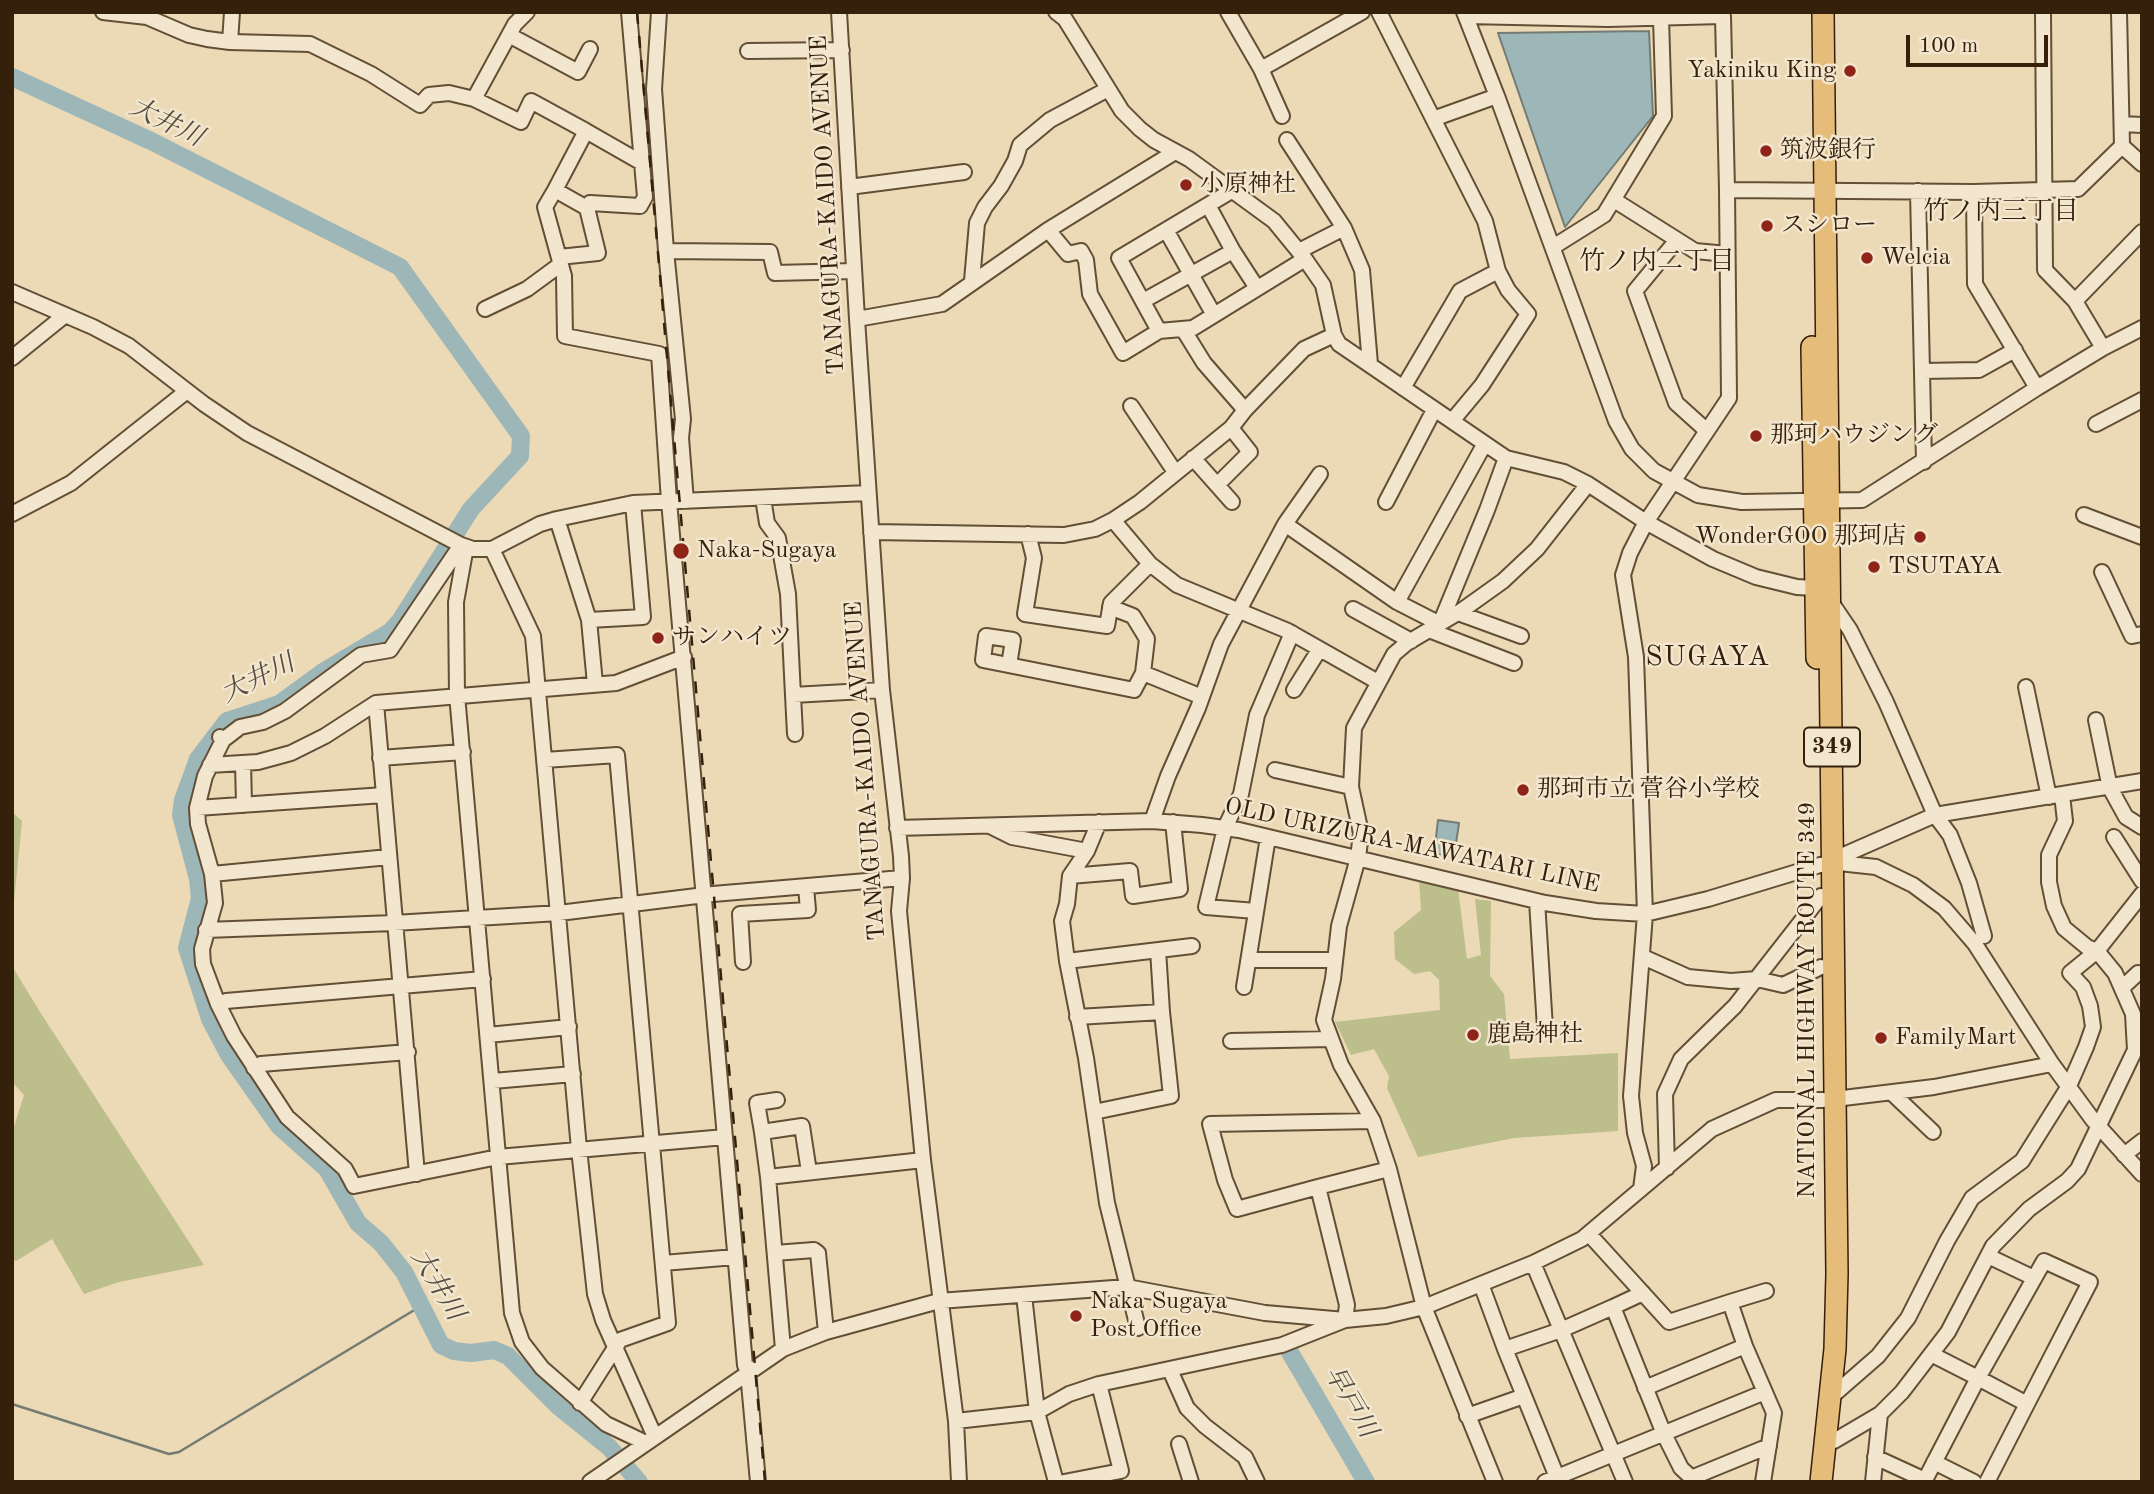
<!DOCTYPE html>
<html>
<head>
<meta charset="utf-8">
<style>
  body { margin:0 }
  #map { position:relative; width:2154px; height:1494px; overflow:hidden; background:#ecd9b5; font-family:"Old Standard TT",serif }
  canvas { display:block }
  .frame { position:absolute; inset:0; border:14px solid #35200b; pointer-events:none }
  .scale { position:absolute; left:1906px; top:35px; width:142px; height:32px; box-sizing:border-box; border:4px solid #35200b; border-top:0; padding-left:9px; font-size:21px; line-height:24px; white-space:nowrap; color:#35200b; -webkit-text-stroke:5px #f3e6cf; paint-order:stroke }
</style>
</head>
<body>
<div id="map">
<canvas width="2154" height="1494"></canvas>
<div class="frame"></div>
<div class="scale">100 m</div>
</div>
<script>
const g = document.querySelector('canvas').getContext('2d');
g.lineJoin = 'round';
function fill(path, color) { g.fillStyle = color; g.fill(path, 'evenodd'); }
const poly = rows => new Path2D(rows.map(r => 'M' + r).join(''));
function strokePath(path, color, width, dash) { g.strokeStyle = color; g.lineWidth = width; g.lineCap = dash ? 'butt' : 'round'; g.setLineDash(dash || []); g.stroke(path); }
function label(font, color, halo, rows, align = 'center') {
  g.font = font + ' "Old Standard TT","Noto Serif JP",serif'; g.lineWidth = 5; g.setLineDash([]); g.textBaseline = 'middle'; g.strokeStyle = halo; g.fillStyle = color; for (const [text, x, y, turn = 0] of rows) {
    g.save(); g.translate(x, y); g.rotate((+turn || 0) * Math.PI / 180); g.textAlign = isNaN(turn) ? turn : align; if (halo) g.strokeText(text, 0, 0); g.fillText(text, 0, 0); g.restore();
  }
}
fill(poly([
  [12,812,22,821,12,922],
  [1419,879,1458,889,1467,959,1481,955,1475,899,1491,901,1490,976,1504,994,1510,1059,1618,1053,1618,1131,1514,1138,1418,1157,1387,1088,1389,1076,1374,1049,1351,1055,1335,1022,1440,1010,1439,980,1430,971,1414,974,1395,959,1394,932,1421,910],
  [12,966,40,1012,204,1265,119,1282,84,1294,52,1239,16,1261,12,1259,12,1133,24,1095,12,1082]
]), '#bcbe8b');
const water = poly([
  [1649,31,1653,116,1565,227,1498,33,1649,31],
  [1438,820,1459,823,1454,857,1434,854,1438,820]
]);
fill(water, '#9db7b9');
strokePath(water, '#737b73', 2);
strokePath(poly([
  [12,1404,169,1454,179,1452,421,1306]
]), '#737b73', 2.5);
strokePath(poly([
  [12,77,151,141,400,267,521,436,520,456,471,509,400,621,390,632,323,672,279,704,227,721,198,759,183,800,181,815,198,879,200,898,187,948,210,1019,229,1055,279,1126,327,1169,358,1223,381,1243,404,1272,441,1345,454,1351,471,1353,494,1350,508,1356,558,1406,609,1447,639,1482],
  [1288,1349,1366,1482]
]), '#9db7b9', 18);
const minor = poly([
  [103,12,147,17,189,35,207,39,230,42,310,44,371,74,420,105,429,95,449,93,474,99,515,24,527,12],
  [629,12,642,163,645,197,640,206,590,203,587,208,555,190,586,131,642,163],
  [659,12,654,89,666,251,683,419,681,438,686,501],
  [839,12,857,319,882,690,901,856,902,878,899,911,923,1160,956,1421,959,1482],
  [1056,12,1065,19,1122,111,1140,129,1154,140,1189,159,1274,221,1305,259,1323,285,1334,335],
  [1228,12,1261,69,1362,12],
  [1379,12,1485,221,1498,271,1508,290,1528,314,1482,385,1452,421],
  [1464,12,1497,96,1616,421,1632,449,1654,471,1698,495,1742,502,1862,500,2037,388,2103,348,2142,328],
  [2043,12,2045,270,2075,301,2103,348],
  [2119,12,2122,146,2142,164],
  [1466,16,1608,19,1723,16,1727,190,1729,398,1646,522,1630,553,1623,575,1636,657,1645,914,1631,1096,1635,1133,1644,1166,1641,1189],
  [509,35,578,72,590,49],
  [230,42,232,12],
  [748,51,842,50],
  [1261,69,1282,116],
  [474,99,521,122,531,101,586,131],
  [1433,119,1497,96],
  [2122,124,2142,125],
  [1287,140,1344,228,1362,270,1370,364],
  [849,187,964,172],
  [555,190,545,207,564,276,565,336,659,354,669,501,745,1365,748,1372,758,1482],
  [1233,190,1119,258,1159,331,1193,328,1305,259],
  [1727,190,1974,192,2078,189,2122,146],
  [1918,191,1924,462],
  [1974,192,1975,284,2037,388],
  [1614,200,1695,251,1727,254],
  [1048,230,1068,254,1081,251,1086,260,1090,294,1123,353,1159,331],
  [1166,230,1214,315],
  [1677,240,1635,291,1676,403,1707,431],
  [1553,247,1604,215,1664,116,1661,18],
  [666,251,770,252,775,273,854,271],
  [1233,251,1257,288],
  [1299,251,1344,228],
  [559,257,598,253,587,208],
  [972,281,977,223,985,207,1001,186,1015,161,1020,145,1050,120,1108,89],
  [12,292,93,327,129,346,204,404,247,433,461,545,473,549,492,549,540,524,557,519,633,503,868,493],
  [1143,301,1233,251,1208,205],
  [2075,301,2142,232],
  [485,309,527,289,561,264],
  [857,319,942,304,1048,230,1175,152],
  [1183,329,1204,363,1245,410],
  [12,358,64,316],
  [1922,371,1979,370,2015,350],
  [1403,388,1460,291,1498,271],
  [1131,406,1175,472],
  [2096,424,2142,400],
  [1193,458,1232,502],
  [1218,484,1250,452,1231,428],
  [763,498,767,523,778,538,788,594,793,695],
  [1386,502,1434,410],
  [12,514,71,483,187,391],
  [2084,515,2142,537],
  [557,519,589,620,595,684],
  [1285,524,1320,474],
  [871,532,1064,535,1095,529,1113,520,1140,502,1231,428,1245,410,1304,349,1334,335,1339,344,1506,458,1564,472,1588,484,1646,522,1713,559,1756,577,1797,587,1815,588],
  [1028,534,1034,558,1025,614,1107,626,1111,603,1150,564,1113,520],
  [466,547,456,602,457,695,512,1313,522,1342,542,1368,606,1424,646,1443],
  [492,549,533,636,579,1149,595,1294,603,1320,655,1437],
  [1150,564,1177,585,1288,631,1378,682],
  [2102,572,2132,636,2142,634],
  [1397,602,1440,624,1487,510,1506,458],
  [1831,602,1850,630,1886,702,1935,815,1950,835,1969,883,1984,936],
  [1353,609,1411,641],
  [1458,613,1521,636],
  [589,620,643,617,633,503],
  [1429,630,1514,663],
  [1009,665,1013,640,986,636,983,660,1134,690,1143,673,1147,639,1133,616,1110,607],
  [1143,673,1202,697],
  [2026,687,2049,797],
  [1294,690,1319,650],
  [376,703,417,1174],
  [2096,720,2110,788,2126,817,2142,827],
  [795,734,793,695,882,690],
  [220,737,223,740,205,776,197,808,198,824,212,874,215,903,202,949,203,964,218,1004,234,1036,287,1117,345,1169,354,1186,498,1157,725,1137],
  [223,740,240,727,263,722,285,711,361,655,390,650,461,545],
  [380,758,463,752],
  [545,760,617,755,668,1323,620,1340,580,1403],
  [243,763,244,805],
  [210,765,258,762,291,753,325,736,376,703,616,683,684,657],
  [1275,770,1351,787],
  [197,808,384,795],
  [1152,821,1168,776,1198,708,1221,644,1285,524,1397,602,1484,445],
  [1099,822,1087,851,1070,876,1067,904,1062,921,1067,961,1192,946],
  [992,827,1012,837,1087,851],
  [897,828,1152,821,1202,825,1239,830,1545,903,1596,911,1645,914,1708,899,1820,865,1839,863,1876,867,1913,885,1944,908,1975,944,2052,1064,2093,1120,2142,1174],
  [2114,837,2142,881],
  [1833,863,1846,854,1935,815,2142,781],
  [212,874,389,857],
  [1070,876,1130,871,1133,896,1180,889,1173,822],
  [1537,901,1545,1028],
  [1256,911,1206,907,1225,828,1241,794,1257,715,1292,633],
  [206,930,394,923,559,913,713,894,902,878],
  [1158,950,1162,1012],
  [1643,957,1688,977,1731,981,1757,979,1783,985,1821,967],
  [1249,960,1335,960],
  [1067,961,1086,1058,1107,1203,1138,1328],
  [743,962,740,914,808,910,806,887],
  [1244,987,1268,837],
  [2122,988,2138,973],
  [218,1004,226,1001,483,979],
  [1077,1017,1162,1012,1171,1096,1094,1112],
  [488,1035,569,1027],
  [1231,1041,1331,1039],
  [254,1068,261,1064,408,1052],
  [493,1081,573,1074],
  [1893,1094,1933,1132],
  [1835,1099,1934,1087,2052,1064],
  [762,1132,757,1103,777,1100],
  [2124,1155,2142,1141],
  [1667,1168,1665,1094,1681,1059,1735,1006,1821,896],
  [768,1177,923,1160],
  [1318,1187,1237,1209,1225,1180,1210,1124,1373,1121],
  [1589,1234,1669,1322,1730,1302,1745,1346,1774,1413,1763,1482],
  [775,1253,814,1250,818,1253,826,1332],
  [1988,1256,2034,1278],
  [663,1263,735,1257],
  [1533,1263,1625,1482],
  [1481,1284,1505,1349],
  [1024,1295,1037,1412,1056,1482],
  [1730,1302,1766,1291],
  [1613,1307,1643,1293],
  [783,1349,768,1177,762,1132,802,1126,809,1172],
  [1170,1370,1187,1408,1205,1426,1245,1457,1257,1482],
  [1645,1388,1745,1346],
  [1831,1397,1878,1356,1908,1318,1947,1241,1972,1198,2022,1161,2069,1086,2086,1047,2093,1027,2090,1006,2083,987,2070,973,2097,951,2087,947,2064,928,2054,906,2049,882,2049,855,2065,821,2062,795],
  [1467,1416,1524,1396],
  [956,1421,1037,1412,1069,1394,1099,1384,1282,1345,1345,1320,1347,1305,1318,1187,1389,1169],
  [1827,1442,1834,1441,1880,1414,1902,1392,1948,1332,1993,1246,2029,1209,2067,1181,2078,1169,2135,1050,2133,1014,2115,973,2097,951,2142,894],
  [1179,1444,1191,1482],
  [1875,1457,1925,1480,1924,1482],
  [1934,1462,1974,1482],
  [1691,1478,1769,1446],
  [1925,1480,1978,1378,1931,1354],
  [590,1482,783,1349,826,1332,939,1301,1127,1287,1265,1313,1345,1320,1386,1316,1424,1307,1533,1263,1582,1239,1712,1129,1776,1100,1823,1100],
  [1064,1482,1121,1471,1099,1384],
  [1495,1482,1424,1307,1389,1169,1373,1121,1341,1065,1324,1020,1333,979,1339,926,1358,858,1361,833,1351,787,1354,728,1394,654,1407,643,1461,611,1503,581,1537,549,1588,484],
  [1545,1482,1765,1392],
  [1559,1482,1505,1349,1561,1330,1613,1307,1664,1434,1681,1468,1696,1482],
  [1873,1482,1880,1414],
  [1987,1482,2027,1404,2090,1282,2044,1261,1978,1378,2027,1404]
]);
const highway = poly([
  [1812,347,1817,658],
  [1821,1482,1835,1349,1837,1274,1823,12]
]);
strokePath(minor, '#634e36', 18);
strokePath(highway, '#35200b', 24);
strokePath(minor, '#f3e6cf', 14);
strokePath(highway, '#e6bc7a', 21);
strokePath(poly([
  [637,12,765,1482]
]), '#35200b', 2.5, [12, 12]);
for (const [x, y, r, color] of [
  [1850,71,7,"#8f2418"],
  [1766,151,7,"#8f2418"],
  [1186,185,7,"#8f2418"],
  [1767,226,7,"#8f2418"],
  [1867,258,7,"#8f2418"],
  [1756,436,7,"#8f2418"],
  [1920,537,7,"#8f2418"],
  [681,551,9,"#8f2418"],
  [1874,567,7,"#8f2418"],
  [658,638,7,"#8f2418"],
  [1523,790,7,"#8f2418"],
  [1473,1035,7,"#8f2418"],
  [1881,1038,7,"#8f2418"],
  [1076,1316,7,"#8f2418"]
]) { const dot = new Path2D(); dot.arc(x, y, r, 0, 2 * Math.PI); g.fillStyle = color; g.fill(dot); strokePath(dot, '#f3e6cf', 2.5); }
for (const [x, y, w] of [
  [1832,747,56]
]) { const box = new Path2D(); box.roundRect(x - w / 2, y - 19.5, w, 39, 5); g.fillStyle = '#f3e6cf'; g.fill(box); strokePath(box, '#35200b', 2); }
label('bold 23px', '#35200b', null, [
  ["349",1832,747]
]);
label('24px', '#35200b', '#f3e6cf', [
  ["Yakiniku King",1836,71,"right"],
  ["筑波銀行",1780,151],
  ["小原神社",1200,185],
  ["スシロー",1781,226],
  ["Welcia",1881,258],
  ["那珂ハウジング",1770,436],
  ["WonderGOO 那珂店",1906,537,"right"],
  ["Naka-Sugaya",697,551],
  ["TSUTAYA",1888,567],
  ["サンハイツ",672,638],
  ["那珂市立 菅谷小学校",1537,790],
  ["鹿島神社",1487,1035],
  ["FamilyMart",1895,1038],
  ["Naka Sugaya",1090,1302],
  ["Post Office",1090,1330]
], 'left');
label('24px', '#35200b', '#f3e6cf', [
  ["TANAGURA-KAIDO AVENUE",828,205,-93],
  ["TANAGURA-KAIDO AVENUE",866,771,-94],
  ["OLD URIZURA-MAWATARI LINE",1412,846,12],
  ["NATIONAL HIGHWAY ROUTE 349",1808,1000,-90]
]);
label('italic 26px', '#544d3f', '#f3e6cf', [
  ["大井川",166,123,26],
  ["大井川",258,679,-26],
  ["大井川",437,1285,59],
  ["早戸川",1350,1402,60]
]);
label('26px', '#35200b', '#f3e6cf', [
  ["竹ノ内三丁目",2001,212],
  ["竹ノ内二丁目",1657,262]
]);
g.letterSpacing = '2px';
label('28px', '#35200b', '#f3e6cf', [
  ["SUGAYA",1708,658]
]);
g.letterSpacing = '0px';
</script>
</body>
</html>
